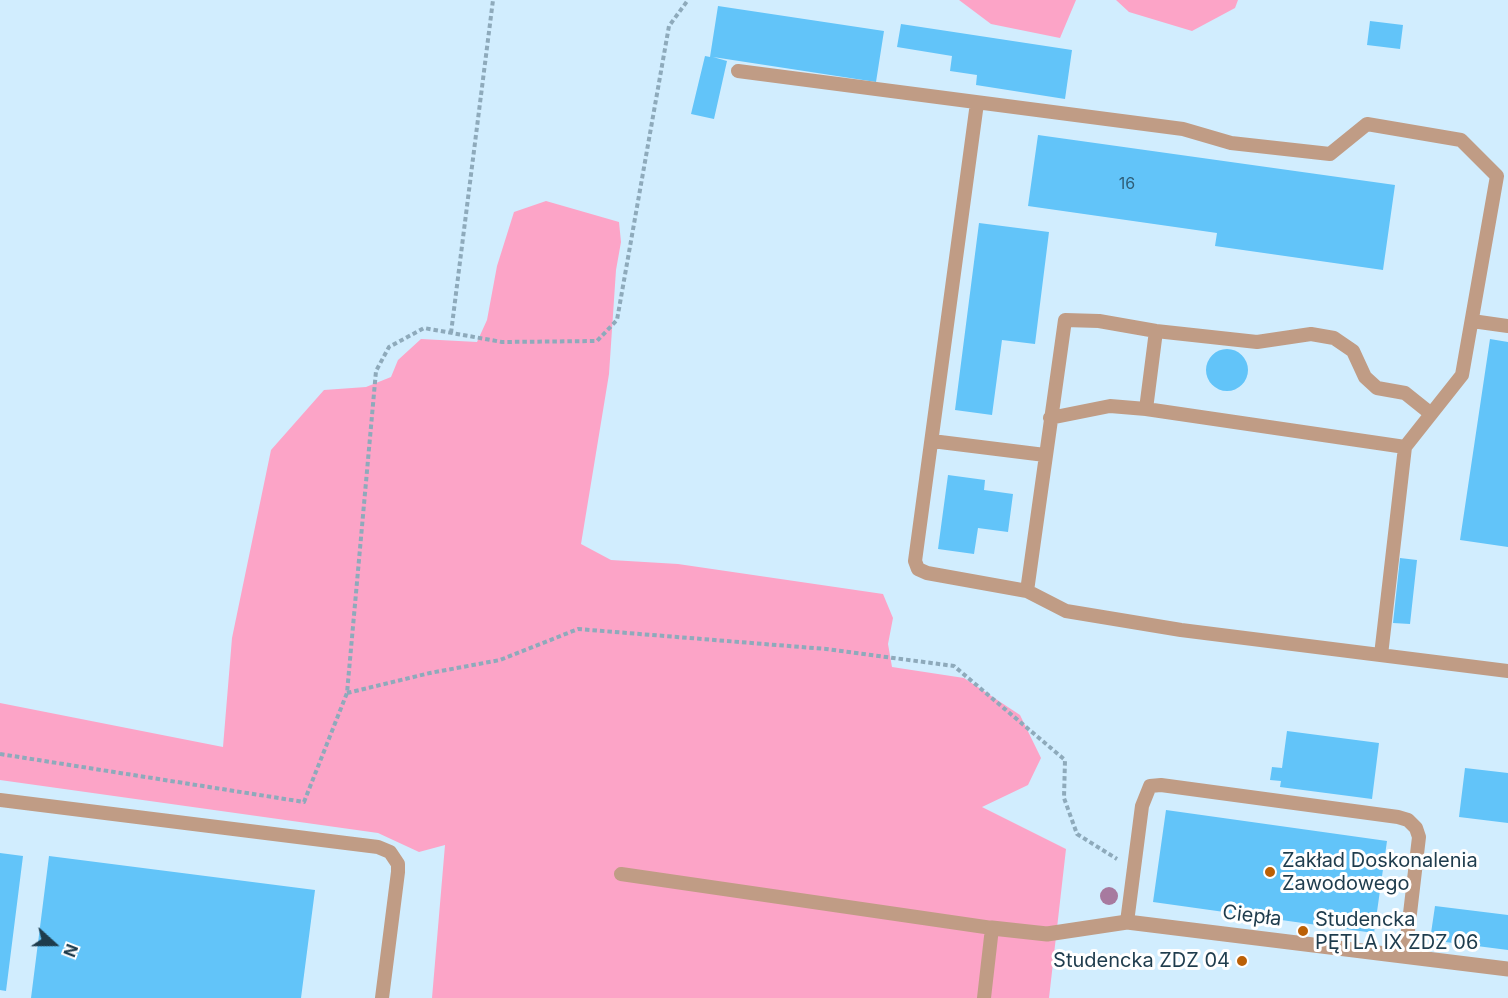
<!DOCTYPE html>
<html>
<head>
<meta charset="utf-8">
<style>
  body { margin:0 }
  #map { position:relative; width:1508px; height:998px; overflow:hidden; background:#d1edfe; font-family:Inter,sans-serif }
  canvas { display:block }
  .north { position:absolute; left:24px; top:914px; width:60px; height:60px; -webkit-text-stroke:4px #fff; paint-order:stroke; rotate:111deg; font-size:16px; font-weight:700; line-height:24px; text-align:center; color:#1e3c4d }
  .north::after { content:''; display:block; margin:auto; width:21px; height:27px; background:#1e3c4d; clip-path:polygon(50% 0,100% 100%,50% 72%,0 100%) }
</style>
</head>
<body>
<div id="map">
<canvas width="1508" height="998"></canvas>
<div class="north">N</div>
</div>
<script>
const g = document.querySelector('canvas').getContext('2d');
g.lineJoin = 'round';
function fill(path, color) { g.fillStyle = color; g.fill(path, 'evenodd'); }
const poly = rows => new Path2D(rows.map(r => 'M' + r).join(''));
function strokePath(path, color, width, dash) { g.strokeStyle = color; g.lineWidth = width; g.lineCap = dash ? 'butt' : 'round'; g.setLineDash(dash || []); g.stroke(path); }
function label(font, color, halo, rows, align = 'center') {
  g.font = font + ' Inter,sans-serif'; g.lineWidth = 6; g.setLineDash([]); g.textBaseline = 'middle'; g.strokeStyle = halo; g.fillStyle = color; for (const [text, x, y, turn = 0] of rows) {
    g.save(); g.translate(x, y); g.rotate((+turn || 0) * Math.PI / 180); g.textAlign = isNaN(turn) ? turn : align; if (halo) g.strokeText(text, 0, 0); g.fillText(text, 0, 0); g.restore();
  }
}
fill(poly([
  [959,0,1076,0,1060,38,991,24],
  [1116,0,1238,0,1235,8,1192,31,1129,12],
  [546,201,619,222,621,242,616,270,609,374,581,544,611,560,678,564,883,594,893,618,888,644,892,667,964,678,1020,715,1041,758,1028,785,982,807,1066,849,1049,998,432,998,445,845,419,852,378,833,0,780,0,703,223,747,232,638,271,450,324,390,366,387,391,377,398,360,421,339,477,342,487,320,497,266,514,212]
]), '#fca4c7');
fill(poly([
  [718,6,884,31,876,82,713,57,727,61,714,119,691,114,705,56,710,57],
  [1370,21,1403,25,1400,49,1367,45],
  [901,24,1072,50,1065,99,976,85,977,75,950,71,952,56,897,47],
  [1038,135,1395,185,1383,270,1215,246,1217,233,1028,206],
  [979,223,1049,232,1035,344,1002,340,992,415,955,410],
  [1490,339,1508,342,1508,547,1460,540],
  '1206 370a21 21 0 1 1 42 0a21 21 0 1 1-42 0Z',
  [948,475,985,480,984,490,1013,494,1008,532,978,528,974,554,938,549],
  [1400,558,1417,560,1410,624,1393,623],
  [1287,731,1379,743,1372,799,1280,787,1281,781,1270,780,1272,767,1282,768],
  [1465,768,1508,773,1508,823,1459,817],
  [1166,810,1387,841,1374,933,1153,902],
  [0,853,23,856,6,991,0,990],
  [49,856,315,890,301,998,31,998],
  [1435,906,1508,915,1508,950,1430,940]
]), '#62c4f9');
strokePath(poly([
  [451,333,493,0],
  [347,693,430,673,500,660,578,629,826,649,954,666,1065,760,1064,798,1077,834,1117,859],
  [0,754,304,802,347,693,376,371,389,347,424,328,502,342,597,341,617,320,669,26,688,0]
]), '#8eaabb', 4, [4.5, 3]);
strokePath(poly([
  [738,71,1183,129,1231,143,1330,154,1367,124,1461,140,1497,176,1462,375,1405,447,1381,655],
  [977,103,915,561,918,569,927,573,1027,591,1066,611,1181,630,1508,671],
  [1472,321,1508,326],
  [1146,409,1156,331],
  [1050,418,1110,406,1146,409,1405,447],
  [932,441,1045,455],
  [1027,591,1065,320,1099,321,1156,331,1257,342,1311,334,1334,338,1353,351,1365,377,1377,388,1405,393,1430,413],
  [0,800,378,847,390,852,398,864,398,872,382,998],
  [621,874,992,928,984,998],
  [1127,922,1142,806,1150,786,1161,785,1398,817,1408,820,1416,828,1419,837,1405,956]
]), '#c09c85', 14);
strokePath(poly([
  [992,928,1047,934,1127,922,1508,969]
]), '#c09c85', 15);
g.fillStyle = '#a77a9f';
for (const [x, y] of [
  [1109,896]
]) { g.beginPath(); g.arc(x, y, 9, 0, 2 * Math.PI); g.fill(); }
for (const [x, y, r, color] of [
  [1270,872,6,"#bb6006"],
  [1303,931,6,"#bb6006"],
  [1242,961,6,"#bb6006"]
]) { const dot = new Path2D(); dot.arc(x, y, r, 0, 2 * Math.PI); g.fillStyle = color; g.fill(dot); strokePath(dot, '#fff', 2); }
label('16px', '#2f5e78', null, [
  ["16",1127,184]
]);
label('20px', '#1e3c4d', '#fff', [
  ["Zakład Doskonalenia",1282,861],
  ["Zawodowego",1282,884],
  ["Studencka",1315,920],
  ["PĘTLA IX ZDZ 06",1315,943],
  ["Studencka ZDZ 04",1230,961,"right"]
], 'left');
label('20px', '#1e3c4d', '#fff', [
  ["Ciepła",1252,916,7]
]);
</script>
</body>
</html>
